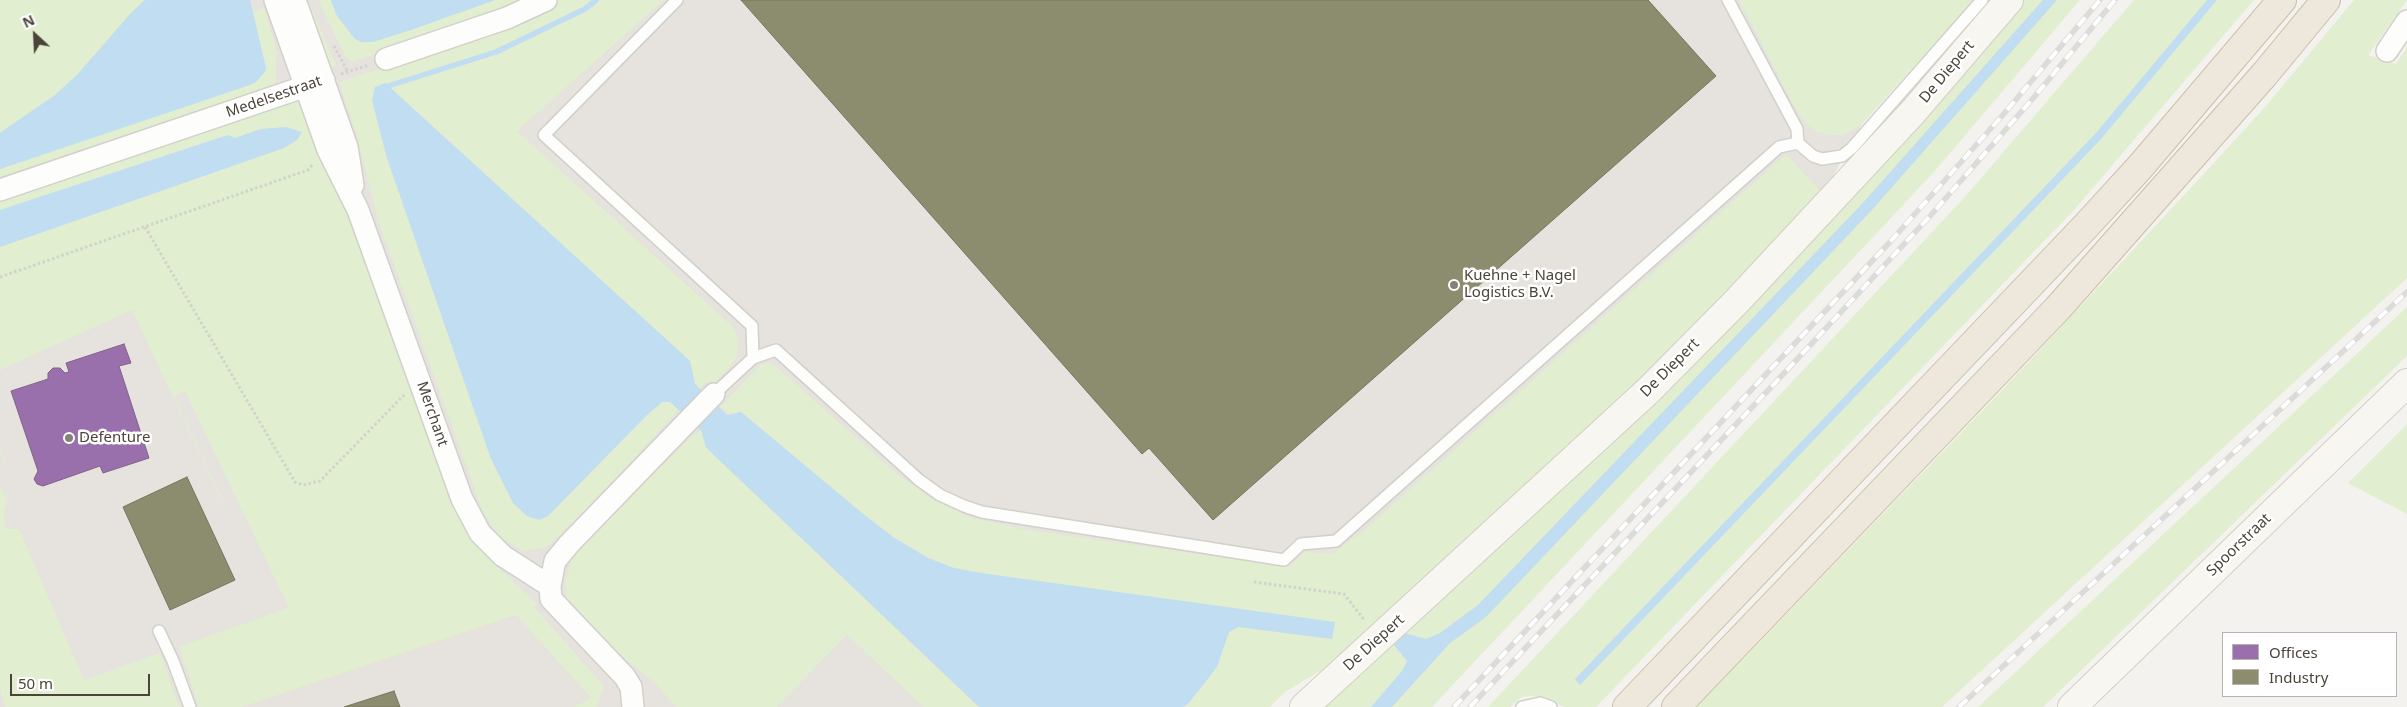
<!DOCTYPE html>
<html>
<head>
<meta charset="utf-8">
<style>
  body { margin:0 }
  #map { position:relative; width:2407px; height:707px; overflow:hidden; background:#f4f2ee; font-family:"Noto Sans",sans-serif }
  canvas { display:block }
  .legend { position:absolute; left:2222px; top:632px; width:175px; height:65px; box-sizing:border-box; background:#fff; border:1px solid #b7b4b0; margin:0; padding:6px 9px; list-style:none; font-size:15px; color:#4b4439 }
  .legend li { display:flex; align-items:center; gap:10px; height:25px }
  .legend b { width:25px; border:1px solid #b7b4b0 }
  .north { position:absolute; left:10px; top:10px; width:50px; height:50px; -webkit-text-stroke:4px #fff; paint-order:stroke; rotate:335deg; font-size:14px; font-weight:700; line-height:20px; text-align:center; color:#4b4439 }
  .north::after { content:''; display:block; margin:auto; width:18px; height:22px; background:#4b4439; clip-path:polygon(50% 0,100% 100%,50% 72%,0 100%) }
  .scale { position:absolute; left:10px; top:674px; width:140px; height:22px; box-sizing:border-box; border:2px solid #4b4439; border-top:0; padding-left:6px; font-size:15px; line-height:18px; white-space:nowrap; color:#4b4439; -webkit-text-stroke:4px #fff; paint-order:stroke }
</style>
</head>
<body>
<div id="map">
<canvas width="2407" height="707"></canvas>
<ul class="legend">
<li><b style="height:14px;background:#9970ab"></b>Offices</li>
<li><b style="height:14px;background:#8c8c6e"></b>Industry</li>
</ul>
<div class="north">N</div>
<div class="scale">50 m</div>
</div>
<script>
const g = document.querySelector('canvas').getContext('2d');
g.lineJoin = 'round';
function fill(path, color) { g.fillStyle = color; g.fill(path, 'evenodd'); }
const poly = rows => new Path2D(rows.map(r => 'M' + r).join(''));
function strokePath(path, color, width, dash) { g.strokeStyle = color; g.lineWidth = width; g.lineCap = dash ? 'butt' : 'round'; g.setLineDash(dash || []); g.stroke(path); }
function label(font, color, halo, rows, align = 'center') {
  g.font = font + ' "Noto Sans",sans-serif'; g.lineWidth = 5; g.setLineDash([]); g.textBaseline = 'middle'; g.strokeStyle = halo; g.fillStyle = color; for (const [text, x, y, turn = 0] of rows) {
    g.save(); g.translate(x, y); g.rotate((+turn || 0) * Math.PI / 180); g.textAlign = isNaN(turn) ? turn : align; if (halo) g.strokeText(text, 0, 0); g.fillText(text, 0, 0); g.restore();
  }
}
fill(poly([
  [0,0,1794,0,1862,124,1823,194,1254,707,0,707]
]), '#e6e2de');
fill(poly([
  [0,0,145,0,132,12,77,75,55,95,0,133],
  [301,0,308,0,336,66,328,69],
  [318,0,331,0,337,16,355,39,460,13,495,0,530,0,490,17,352,62,345,56],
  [560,0,664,0,517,131,733,327,739,340,736,358,731,366,711,387,706,382,700,389,695,384,690,361,385,83,372,100,387,158,491,459,647,415,663,402,670,402,678,409,674,416,561,535,546,547,523,551,499,537,483,512,379,223,358,140,339,82,488,33],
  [1739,0,1974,0,1862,124,1843,135,1831,135,1817,132,1805,122,1796,110],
  [2023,0,2080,0,1934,172,1432,707,1321,707,1991,40],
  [2134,0,2254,0,2074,210,1596,707,1564,707,1542,697,1531,696,1522,697,1510,707,1488,707,1963,199],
  [2354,0,2407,0,2368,55,2396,64,2407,47,2407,278,1942,707,1697,707,2009,383,2213,164,2266,106],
  [264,8,277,52,275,87,0,183,0,169,256,82,266,68,252,13],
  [299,96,317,134,464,524,492,562,538,605,534,607,604,686,597,707,574,707,591,698,516,615,242,707,199,707,180,651,178,640,270,604,132,310,0,370,0,247,284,148,261,129,235,138,228,135,0,210,0,197],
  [1786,154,1823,194,1632,390,1331,665,1286,691,1270,707,1183,707,1188,704,1229,632,1239,627,1332,639,981,573,954,568,928,558,893,537,720,407,761,364,772,363,896,473,932,499,969,517,1022,529,1288,567,1306,551,1321,554,1335,552,1363,531],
  [2407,307,2407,356,2043,707,1978,707],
  [2407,424,2407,514,2348,483],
  [701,430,706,447,716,457,979,707,923,707,847,635,777,707,676,707,655,683,621,655,568,603,565,583,573,555,694,434,695,435],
  [0,448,14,482,4,511,6,529,24,529,46,554,97,664,160,653,179,707,5,707,0,687]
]), '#e1eecf');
fill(poly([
  [185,391,289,608,84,680,0,485,0,452,92,655,267,597,174,396],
  [847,635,917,701,911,707,777,707]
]), '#e6e3df');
fill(poly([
  [145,0,250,0,266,68,265,72,256,82,247,86,0,169,0,133,55,95,77,75,132,12],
  [331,0,495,0,408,31,373,42,362,42,355,39,337,16],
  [2043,0,2057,0,1870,212,1486,617,1450,643,1392,707,1371,707,1402,671,1407,661,1394,645,1404,633,1426,639,1440,633,1478,605,1861,205],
  [2207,0,2217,0,2101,139,1580,685,1575,679,2096,133],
  [385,83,690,361,695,384,727,415,741,412,862,513,893,537,928,558,954,568,981,573,1335,622,1332,639,1239,627,1229,632,1217,667,1188,704,1183,707,979,707,716,457,706,447,701,430,670,402,662,402,647,415,548,516,539,520,527,516,513,503,491,459,387,158,372,100,375,87],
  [286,127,302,132,297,140,284,148,0,247,0,210,228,135,235,138,261,129]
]), '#c0ddf1');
const offices = poly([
  [124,344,131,363,119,366,149,458,103,473,100,466,43,486,37,484,34,479,38,471,11,391,48,379,48,373,53,368,60,368,65,373,69,372,66,363,124,344]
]);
fill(offices, '#9970ab');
strokePath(offices, '#826389', 1);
const industry = poly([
  [741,0,1648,0,1716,76,1213,520,1149,448,1142,454,741,0],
  [187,477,235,580,170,610,123,507,187,477],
  [394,691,400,707,344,707,394,691]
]);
fill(industry, '#8c8c6e');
strokePath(industry, '#78765e', 1);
strokePath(poly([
  [388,86,496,52,585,9,596,0]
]), '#c0ddf1', 5.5);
const service = poly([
  [677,0,544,135,752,326,753,358,714,394],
  [1728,0,1797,129,1798,143,1813,156,1822,159,1842,156,1852,148,1982,0],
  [753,358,776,350,919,480,940,495,964,506,982,512,1284,560,1301,544,1336,541,1779,147,1798,143],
  [159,631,173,661,190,707],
  [1522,707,1540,703,1551,707]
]);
const minor = poly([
  [275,0,328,150,358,210,462,499,480,533,503,556,550,586,551,599,625,677,631,687,633,707],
  [295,0,347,147,353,185],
  [2387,51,2407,21],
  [386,59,507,18,546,0],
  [0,190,324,80],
  [550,586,555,561,569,544,714,394]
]);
const secondary = poly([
  [1304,707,1649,390,1738,300,1913,112,2009,0],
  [2072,707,2407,383]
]);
const motorway = poly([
  [1627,707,2085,227,2140,167,2282,0],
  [1676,707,2058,308,2264,75,2326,0]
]);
strokePath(service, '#d2d0cb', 14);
strokePath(minor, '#d2d0cb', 24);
strokePath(secondary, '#d3cfc5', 30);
strokePath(motorway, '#ccbfa9', 30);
strokePath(poly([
  [334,46,348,72],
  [341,74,369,65],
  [145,227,295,482,303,485,320,481,404,395],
  [0,277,308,170,313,164],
  [1254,582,1344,594,1365,621]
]), '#d3d2cc', 3, [2.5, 2.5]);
strokePath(service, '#fdfdfc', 11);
strokePath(minor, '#fdfdfc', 21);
strokePath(secondary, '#f7f6f1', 28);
strokePath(motorway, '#ede8db', 28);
const rail = poly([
  [1454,707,1889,243,2002,116,2100,0],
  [1470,707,1789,368,1931,215,2035,96,2115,0],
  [1959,707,2407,292]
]);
strokePath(rail, '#dbdbda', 5.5);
strokePath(rail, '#fff', 4, [11]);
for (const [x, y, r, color] of [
  [1454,285,5,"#868178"],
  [69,438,5,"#868178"]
]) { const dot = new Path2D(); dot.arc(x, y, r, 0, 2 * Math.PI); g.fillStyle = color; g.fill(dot); strokePath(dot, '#fff', 2); }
label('15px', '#4b4439', '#fff', [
  ["De Diepert",1947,72,-50],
  ["Medelsestraat",274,97,-19],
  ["De Diepert",1670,368,-45],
  ["Merchant",432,414,71],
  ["Spoorstraat",2239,545,-44],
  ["De Diepert",1374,643,-42]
]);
label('15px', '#4b4439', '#fff', [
  ["Kuehne + Nagel",1464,276],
  ["Logistics B.V.",1464,293],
  ["Defenture",79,438]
], 'left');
</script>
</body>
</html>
